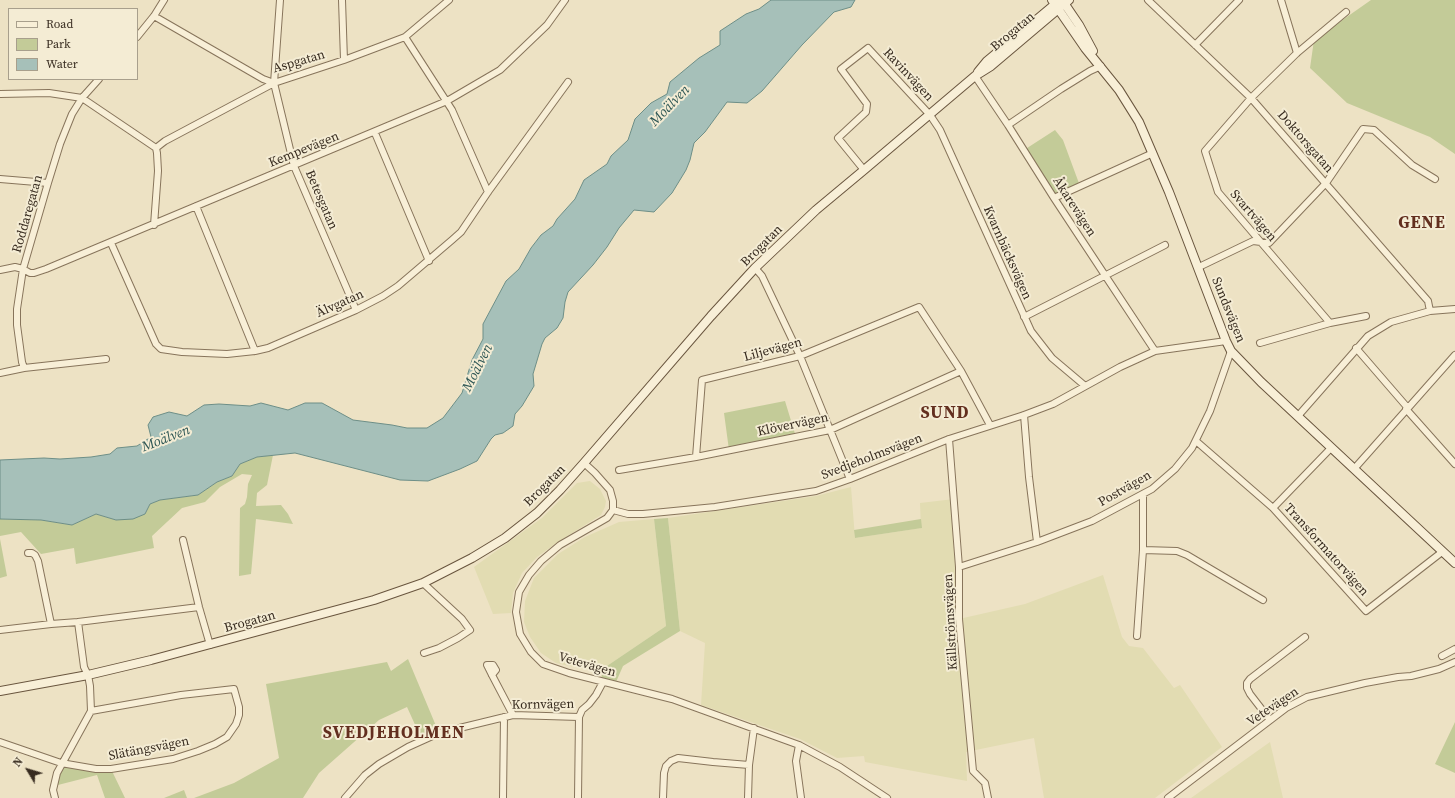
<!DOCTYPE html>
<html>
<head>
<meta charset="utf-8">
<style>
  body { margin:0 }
  #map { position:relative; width:1455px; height:798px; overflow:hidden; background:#ede2c4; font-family:"Source Serif 4",serif }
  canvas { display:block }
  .legend { position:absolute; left:8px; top:8px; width:130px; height:72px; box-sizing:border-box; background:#f4ecd4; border:1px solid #a89f8c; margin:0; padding:5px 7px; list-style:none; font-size:12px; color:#372b1f }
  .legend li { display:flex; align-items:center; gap:8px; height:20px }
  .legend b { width:20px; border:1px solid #a89f8c }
  .north { position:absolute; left:8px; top:750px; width:40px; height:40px; -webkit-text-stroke:3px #f4ecd4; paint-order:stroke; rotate:308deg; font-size:11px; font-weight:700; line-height:16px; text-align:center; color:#372b1f }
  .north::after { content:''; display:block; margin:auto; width:14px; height:18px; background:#372b1f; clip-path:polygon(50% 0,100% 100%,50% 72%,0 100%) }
</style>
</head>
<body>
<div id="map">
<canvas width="1455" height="798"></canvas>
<ul class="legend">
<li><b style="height:5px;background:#f8efd7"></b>Road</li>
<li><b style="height:11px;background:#c3cb98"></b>Park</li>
<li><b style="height:11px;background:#a6c0b9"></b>Water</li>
</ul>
<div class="north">N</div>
</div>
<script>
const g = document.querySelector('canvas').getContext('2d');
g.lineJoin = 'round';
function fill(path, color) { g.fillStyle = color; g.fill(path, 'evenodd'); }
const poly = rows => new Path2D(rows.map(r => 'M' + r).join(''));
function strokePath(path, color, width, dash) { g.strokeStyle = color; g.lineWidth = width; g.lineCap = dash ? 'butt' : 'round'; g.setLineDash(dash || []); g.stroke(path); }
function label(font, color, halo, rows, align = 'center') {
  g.font = font + ' "Source Serif 4",serif'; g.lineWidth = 4; g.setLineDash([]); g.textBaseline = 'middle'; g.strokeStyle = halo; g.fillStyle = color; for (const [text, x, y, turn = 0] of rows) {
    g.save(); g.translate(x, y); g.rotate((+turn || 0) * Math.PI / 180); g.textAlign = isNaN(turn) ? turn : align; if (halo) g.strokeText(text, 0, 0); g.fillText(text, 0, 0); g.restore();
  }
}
fill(poly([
  [590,481,600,489,606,501,605,507,601,515,558,542,537,557,522,573,513,593,511,613,493,614,474,567,542,518,577,483],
  [851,487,855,538,921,528,920,503,954,499,959,619,1025,604,1103,575,1122,637,1129,646,1143,648,1174,688,1180,685,1222,747,1155,798,1044,798,1034,738,966,752,967,781,865,762,864,756,837,758,800,739,701,705,705,643,680,631,668,518,816,496],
  [654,519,666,626,601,670,574,667,556,663,541,653,530,637,524,622,525,601,534,578,558,554,585,537,619,522],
  [1270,742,1283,798,1191,798]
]), '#e2dcb2');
fill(poly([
  [1371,0,1455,0,1455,154,1430,137,1347,103,1310,68,1314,40],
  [1055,130,1063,140,1080,186,1054,198,1024,150],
  [785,401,796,437,729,450,724,413],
  [273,455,267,485,257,493,256,506,281,505,288,514,293,524,256,519,251,574,239,576,240,508,245,504,247,497,248,484,252,475,242,474,220,487,205,502,182,508,152,536,154,548,76,564,74,548,41,554,21,532,0,536,0,519,41,520,72,525,96,514,116,520,145,514,150,504,160,500,198,495,217,482,232,476,240,464,257,457],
  [668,518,680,631,623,666,616,682,602,679,601,670,666,626,654,519],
  [921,519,922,528,855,538,854,530],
  [0,539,7,576,0,578],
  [408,659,439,733,422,740,407,707,379,720,319,773,303,798,194,798,234,783,279,758,266,684,387,662,391,671],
  [1455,722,1455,773,1435,764],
  [61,763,111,769,125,798,105,798,97,775,54,786],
  [184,790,187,798,164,798]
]), '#c3cb98');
const water = poly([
  [771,0,855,0,851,7,834,12,802,45,762,91,747,103,727,102,705,132,694,143,690,160,686,170,672,193,654,212,634,210,619,228,607,247,593,265,568,292,565,302,563,318,557,328,545,338,542,344,533,374,534,386,522,406,515,414,513,426,503,433,495,435,491,439,477,461,460,469,428,481,400,480,295,453,257,457,240,464,232,476,217,482,198,495,160,500,150,504,145,514,133,519,116,520,96,514,72,525,41,520,0,519,0,460,44,458,60,459,91,457,110,454,117,448,137,446,151,437,148,425,153,417,169,412,187,416,204,405,219,404,250,406,261,403,288,410,305,403,322,403,353,420,392,425,407,428,427,428,443,418,462,393,472,360,483,339,483,324,506,281,519,269,531,248,541,235,553,226,557,219,575,199,584,180,607,164,611,156,628,140,635,119,651,103,667,94,670,82,699,58,720,45,720,31,746,14,759,9,771,0]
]);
fill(water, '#a6c0b9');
strokePath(water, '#6d8e87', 1);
const street = poly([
  [280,0,274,83,294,166,356,310],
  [342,0,344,60],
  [1148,0,1251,98,1428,301,1430,311],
  [1281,0,1297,53],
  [154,16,263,79,274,83],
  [137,37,154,16,164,0],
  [405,37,452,110,488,192],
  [1195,45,1239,0],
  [975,76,1008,125,1054,198,1155,351],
  [0,94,49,93,82,98,156,148,157,153,158,171,154,225],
  [1008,125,1061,89,1090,71,1101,66],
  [375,133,429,261],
  [156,148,165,141,274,83,344,60,405,37,449,0],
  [864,170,838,138,866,112,867,104,841,69,868,48,930,115,940,130,1031,331,1052,358,1084,385],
  [0,179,48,183],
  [1054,198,1153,153],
  [196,206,255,351],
  [111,243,156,344,161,349,182,352,227,354,255,351,268,348,356,310,383,296,398,286,452,240,461,232,488,192,568,82],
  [1199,267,1253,241,1269,243,1326,183,1363,129,1374,130,1412,165,1435,179],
  [755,268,762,276,800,356,850,479],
  [0,270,15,267,23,269,30,273,34,273,46,269,447,101,500,70,547,25,565,0],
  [1024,317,1165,245],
  [1330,323,1366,316],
  [1260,343,1330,323,1218,192,1205,151,1251,98,1297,53,1346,12],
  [1356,348,1407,407,1406,409,1455,464],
  [24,368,22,362,17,325,17,309,23,269,48,183,60,144,72,114,82,98,99,79],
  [0,373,24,368,106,359],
  [1024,415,1029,477,1037,542],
  [1298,416,1368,336,1391,322,1430,311,1455,309],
  [949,439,959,567,959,619,973,771,985,783,988,798],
  [1196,441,1273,508,1366,611,1442,552],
  [696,457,702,380,800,356,919,307,961,371,990,425],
  [584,463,595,473,610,490,613,501,613,510,628,514,643,514,715,507,816,491,850,479,949,439,1024,415,1053,404,1120,367,1155,351,1226,341],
  [1354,469,1455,355],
  [619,470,696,457,830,430,961,371],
  [1273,508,1331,448],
  [613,510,607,518,560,545,541,561,529,575,519,592,516,612,520,634,531,652,543,664,569,673,672,699,799,745,840,767,887,798],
  [183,540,199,607,210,645],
  [1143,550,1177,551,1187,555,1263,600],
  [28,553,32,553,35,555,38,561,51,624],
  [959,567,1037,542,1092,521,1152,489,1175,469,1192,448,1210,411,1231,351],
  [423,583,462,619,470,630,458,638,439,648,424,653],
  [0,630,51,624,78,622,199,607],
  [1137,636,1143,550,1143,494],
  [1442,656,1455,649],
  [492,675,496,670,493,665,487,665,492,675,513,715],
  [1270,720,1250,694,1247,688,1247,683,1250,679,1305,637],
  [0,742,61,763,96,769,111,769,173,759,198,751,215,744,227,737,236,724,239,715,239,707,234,689,181,695,91,711],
  [799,745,796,761,801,798],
  [55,798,53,790,57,773,91,711,90,686,88,675,84,667,78,622],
  [345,798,365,775,379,764,408,747,439,733,513,715,579,717,582,710,589,704,596,695,603,682],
  [503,798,504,717],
  [578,798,579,717],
  [663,798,664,773,666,766,671,761,678,758,713,762,749,765],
  [748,798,749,765,754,728],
  [1168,798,1286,708,1307,697,1365,683,1398,677,1411,676,1439,669,1455,662]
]);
const secondary = poly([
  [1052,0,1085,48,1119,90,1139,122,1169,192,1226,341,1231,351,1261,382,1455,563],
  [1062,0,1079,25,1093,51],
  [978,72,987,61,1059,1],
  [0,691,88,675,151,660,374,600,423,583,472,558,505,538,537,513,560,490,584,463,711,316,755,268,816,210,864,170,975,76,991,66,1069,0]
]);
strokePath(street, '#87745b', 8);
strokePath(secondary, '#69553e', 10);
strokePath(street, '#f8efd7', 6);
strokePath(secondary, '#f8efd7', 8);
label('13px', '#372b1f', '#f4ecd4', [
  ["Brogatan",1013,32,-40],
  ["Aspgatan",299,62,-16],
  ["Ravinvägen",908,75,47],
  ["Doktorsgatan",1305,142,49],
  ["Kempevägen",304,150,-22],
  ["Betesgatan",321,200,67],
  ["Åkarevägen",1074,207,57],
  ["Roddaregatan",28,214,-74],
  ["Svartvägen",1253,216,49],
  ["Brogatan",762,246,-45],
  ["Kvarnbäcksvägen",1007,253,66],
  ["Älvgatan",340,304,-24],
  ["Sundsvägen",1228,310,68],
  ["Liljevägen",773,350,-15],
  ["Klövervägen",793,425,-12],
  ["Svedjeholmsvägen",872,457,-21],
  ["Brogatan",545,486,-45],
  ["Postvägen",1125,489,-30],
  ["Transformatorvägen",1326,550,48],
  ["Brogatan",250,622,-15],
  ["Källströmsvägen",951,622,-93],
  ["Vetevägen",587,665,16],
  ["Kornvägen",543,705,-1],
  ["Vetevägen",1273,707,-34],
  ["Slätängsvägen",149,749,-11]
]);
label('italic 14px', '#2e5755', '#f4ecd4', [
  ["Moälven",670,106,-46],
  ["Moälven",478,368,-63],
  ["Moälven",166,439,-21]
]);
g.letterSpacing = '1px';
label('bold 17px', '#632f1f', '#f4ecd4', [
  ["GENE",1422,224],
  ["SUND",945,414],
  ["SVEDJEHOLMEN",394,734]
]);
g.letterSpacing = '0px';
</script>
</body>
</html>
